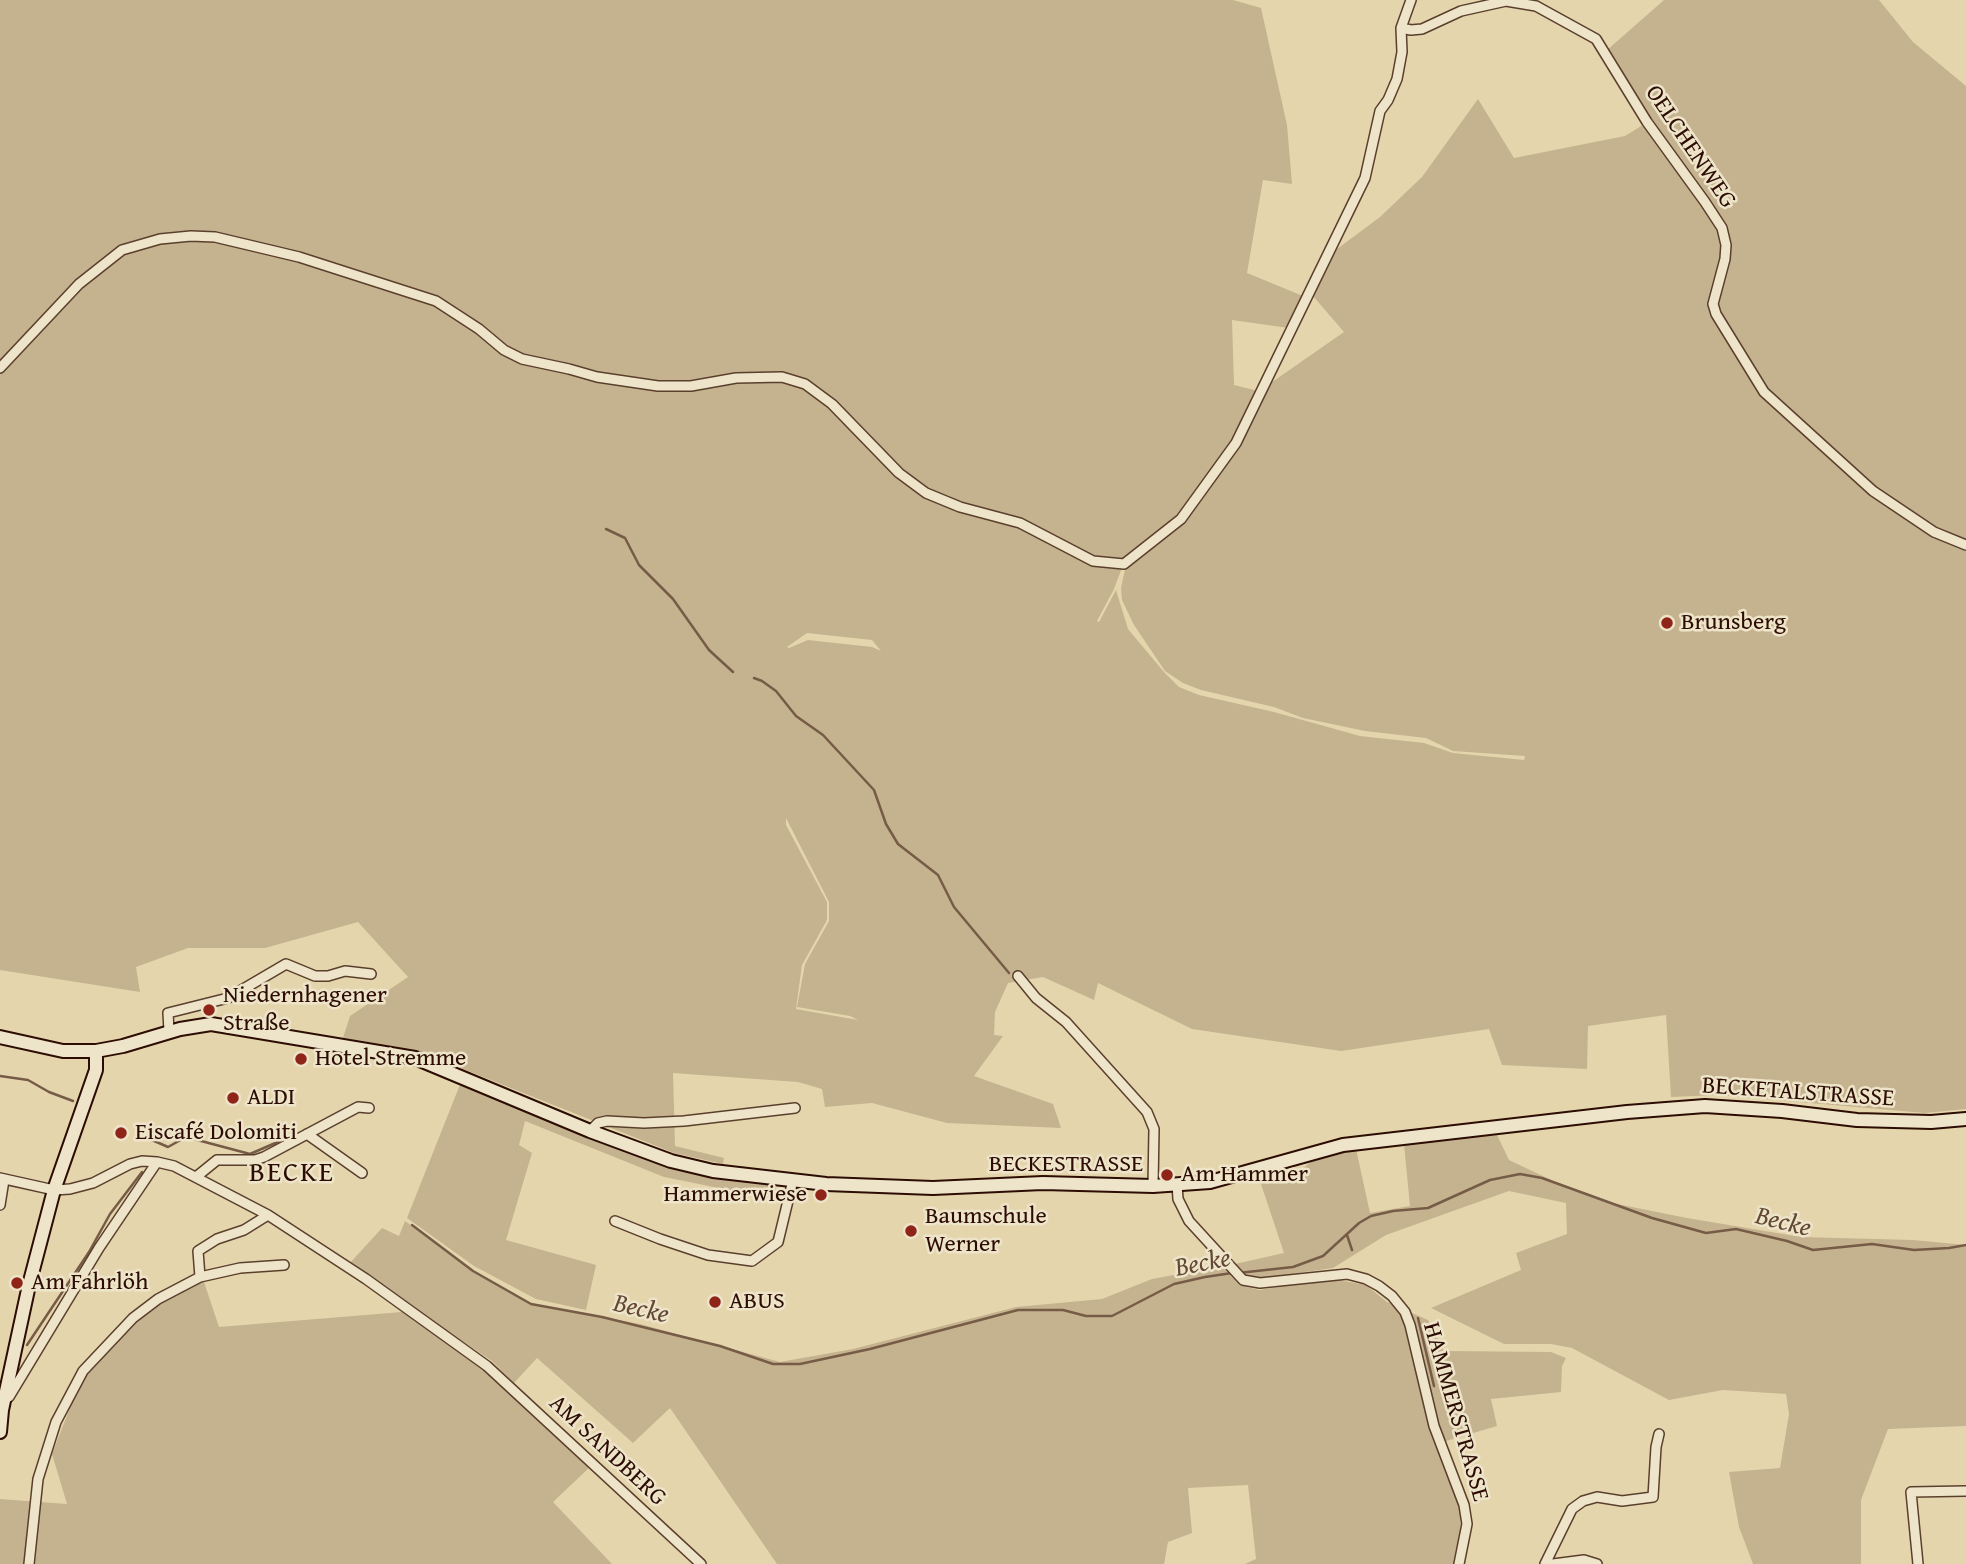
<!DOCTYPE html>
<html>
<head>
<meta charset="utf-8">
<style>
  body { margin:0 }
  canvas { display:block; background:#e4d5ac }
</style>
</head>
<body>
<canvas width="1966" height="1564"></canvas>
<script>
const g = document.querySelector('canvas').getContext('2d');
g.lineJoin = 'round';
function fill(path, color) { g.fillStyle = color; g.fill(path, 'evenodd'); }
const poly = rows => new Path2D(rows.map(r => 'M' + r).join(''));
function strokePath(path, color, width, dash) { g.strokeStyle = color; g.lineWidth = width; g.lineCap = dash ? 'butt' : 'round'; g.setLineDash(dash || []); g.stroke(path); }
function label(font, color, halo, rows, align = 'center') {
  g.font = font + ' "Gentium Book Plus",serif'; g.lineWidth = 5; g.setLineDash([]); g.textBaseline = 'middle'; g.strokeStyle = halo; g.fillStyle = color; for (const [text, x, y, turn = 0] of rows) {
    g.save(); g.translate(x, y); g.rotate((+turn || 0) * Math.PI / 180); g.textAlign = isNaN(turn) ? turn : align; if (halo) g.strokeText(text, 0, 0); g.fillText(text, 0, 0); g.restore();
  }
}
fill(poly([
  [0,0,1233,0,1261,8,1287,125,1292,184,1263,180,1247,273,1303,296,1289,328,1232,320,1234,385,1258,391,1233,441,1179,517,1133,554,1123,561,1094,558,1023,521,1014,520,1020,526,1092,564,1123,565,1114,589,1097,621,1099,622,1116,590,1128,629,1164,672,1179,687,1199,695,1274,712,1360,736,1424,743,1453,753,1524,760,1525,756,1453,751,1426,738,1365,731,1303,718,1274,707,1201,690,1183,683,1165,671,1134,625,1122,600,1121,588,1126,565,1184,521,1237,444,1265,387,1344,332,1313,296,1337,249,1380,217,1422,177,1478,99,1514,158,1625,136,1646,123,1704,202,1720,229,1724,245,1724,258,1712,303,1715,314,1763,393,1873,492,1934,533,1966,546,1966,1109,1925,1113,1718,1095,1671,1097,1666,1015,1588,1026,1587,1069,1502,1065,1489,1029,1341,1051,1192,1029,1098,983,1094,1000,1043,977,1008,983,995,1012,994,1035,1003,1036,974,1076,1053,1104,1061,1128,947,1123,872,1103,825,1107,822,1089,798,1082,673,1073,675,1146,724,1158,723,1164,674,1153,418,1051,343,1038,350,1016,408,977,358,922,265,948,188,948,136,967,140,992,0,970],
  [807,633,872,640,881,651,872,647,808,640,789,648,787,647],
  [786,818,829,902,829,921,805,964,797,1007,850,1016,858,1020,796,1009,802,965,827,920,827,902,786,825],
  [1664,0,1879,0,1913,42,1966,86,1966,543,1953,539,1875,490,1774,401,1715,304,1722,275,1723,228,1661,140,1606,51],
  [461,1082,527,1113,672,1167,776,1185,774,1199,664,1177,525,1121,519,1145,532,1153,506,1240,596,1265,586,1310,536,1299,474,1266,407,1218],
  [1497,1135,1509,1160,1566,1187,1612,1203,1687,1218,1801,1237,1913,1240,1966,1245,1966,1426,1888,1429,1861,1500,1861,1564,1753,1564,1739,1527,1729,1472,1780,1468,1789,1414,1786,1394,1723,1390,1669,1400,1572,1348,1551,1344,1504,1344,1431,1308,1521,1270,1516,1253,1567,1234,1566,1203,1509,1191,1386,1235,1333,1268,1263,1278,1246,1277,1235,1264,1284,1253,1259,1178,1300,1171,1313,1160,1356,1149,1370,1213,1410,1206,1404,1144],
  [405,1221,473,1271,534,1305,640,1324,780,1362,853,1349,1016,1307,1102,1299,1152,1279,1222,1266,1239,1285,1259,1290,1333,1279,1366,1285,1387,1302,1428,1320,1444,1351,1551,1352,1566,1358,1562,1366,1561,1392,1491,1399,1497,1426,1436,1444,1460,1509,1461,1540,1454,1564,1245,1564,1256,1559,1248,1485,1188,1488,1192,1533,1168,1542,1164,1564,777,1564,670,1408,633,1443,537,1358,514,1383,492,1361,349,1264,382,1228,399,1236],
  [203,1279,219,1327,402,1312,485,1371,591,1466,553,1502,612,1564,0,1564,0,1499,67,1504,52,1454,84,1372,135,1319,159,1301]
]), '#c5b38f');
strokePath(poly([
  [606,529,625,538,639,565,673,599,709,650,733,672],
  [754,678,762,681,776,691,796,716,823,735,874,790,886,824,898,844,938,875,954,907,1009,973],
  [0,1076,28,1080,49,1092,73,1101],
  [152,1140,168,1147,186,1137,250,1154,287,1138],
  [412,1225,473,1271,531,1304,602,1317,720,1346,773,1364,800,1364,870,1349,1018,1310,1063,1310,1086,1316,1112,1316,1174,1284,1205,1277,1232,1273],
  [1347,1235,1352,1250],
  [1238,1273,1293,1267,1323,1256,1359,1223,1371,1216,1393,1211,1428,1208,1490,1180,1520,1174,1542,1178,1652,1218,1706,1233,1736,1229,1787,1241,1813,1250,1872,1244,1914,1250,1949,1248,1966,1245],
  [1418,1318,1434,1386],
  [27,1345,89,1252,110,1214,142,1172]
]), '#765c46', 2.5);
const street = poly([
  [1401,28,1411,30,1422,29,1461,11,1506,1,1536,6,1596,39,1647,122,1705,202,1722,228,1726,245,1725,259,1713,304,1716,314,1764,392,1873,491,1934,532,1966,545],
  [0,368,79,284,122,250,160,239,191,236,215,237,299,257,436,301,479,329,504,350,522,359,569,369,597,377,658,386,691,386,736,378,782,377,805,384,832,404,899,473,926,493,960,507,1020,523,1093,561,1124,564,1181,519,1236,443,1365,178,1380,111,1388,100,1397,79,1402,52,1401,28,1411,0],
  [1018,976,1036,998,1066,1022,1147,1112,1154,1129,1153,1186],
  [169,1031,168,1013,228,998,286,964,315,976,328,976,345,971,371,974],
  [590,1131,598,1123,607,1121,644,1123,684,1121,795,1108],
  [307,1134,362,1173],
  [196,1177,217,1160,255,1160,264,1157,358,1107,369,1108],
  [0,1178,54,1190,70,1189,93,1183,130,1164,142,1161,157,1162,174,1166,268,1215,366,1279,487,1366,701,1564],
  [1177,1184,1178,1199,1189,1221,1243,1280,1260,1283,1347,1274,1366,1279,1379,1286,1392,1296,1405,1312,1410,1325,1434,1426,1464,1505,1467,1524,1459,1564],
  [0,1205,4,1180],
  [615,1221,660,1239,708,1255,752,1261,778,1242,793,1180],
  [200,1277,198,1251,217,1239,244,1230,268,1215],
  [9,1397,99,1248,157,1162],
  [29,1564,38,1479,56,1422,83,1371,133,1318,158,1299,200,1277,240,1268,284,1265],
  [1545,1564,1572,1509,1583,1501,1597,1497,1622,1501,1653,1497,1656,1447,1659,1434],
  [1553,1564,1584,1560,1597,1564],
  [1918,1564,1911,1492,1966,1491]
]);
const secondary = poly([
  [0,1037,63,1051,96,1051,123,1046,180,1029,211,1024,415,1058,590,1131,671,1161,713,1171,826,1184,933,1188,1043,1183,1153,1186,1210,1182,1343,1145,1627,1112,1705,1106,1782,1111,1857,1120,1931,1122,1966,1119],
  [0,1432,2,1410,29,1285,54,1190,96,1070,96,1051]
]);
strokePath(street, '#5b3f2d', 12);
strokePath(secondary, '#2d0d03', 16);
strokePath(street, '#ede4c9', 9);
strokePath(secondary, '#ede4c9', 12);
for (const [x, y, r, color] of [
  [1667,623,7,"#8f2418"],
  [209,1010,7,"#8f2418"],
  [301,1059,7,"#8f2418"],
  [233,1098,7,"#8f2418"],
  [121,1133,7,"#8f2418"],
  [1167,1175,7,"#8f2418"],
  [821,1195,7,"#8f2418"],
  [911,1231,7,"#8f2418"],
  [17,1283,7,"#8f2418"],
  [715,1302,7,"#8f2418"]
]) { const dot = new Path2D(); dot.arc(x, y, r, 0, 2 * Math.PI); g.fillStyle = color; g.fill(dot); strokePath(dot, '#ede4c9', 2.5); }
label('24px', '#2d0d03', '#ede4c9', [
  ["OELCHENWEG",1690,147,56],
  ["BECKETALSTRASSE",1798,1093,4],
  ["BECKESTRASSE",1066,1165],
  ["HAMMERSTRASSE",1455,1412,74],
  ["AM SANDBERG",607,1451,43]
]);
label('24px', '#2d0d03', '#ede4c9', [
  ["Brunsberg",1681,623],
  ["Niedernhagener",223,996],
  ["Straße",223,1024],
  ["Hotel Stremme",315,1059],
  ["ALDI",247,1098],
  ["Eiscafé Dolomiti",135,1133],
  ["Am Hammer",1181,1175],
  ["Hammerwiese",807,1195,"right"],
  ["Baumschule",925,1217],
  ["Werner",925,1245],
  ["Am Fahrlöh",31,1283],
  ["ABUS",729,1302]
], 'left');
label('italic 26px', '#634835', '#ede4c9', [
  ["Becke",1783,1223,14],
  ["Becke",1203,1264,-11],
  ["Becke",641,1310,13]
]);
g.letterSpacing = '2px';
label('28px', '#2d0d03', '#ede4c9', [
  ["BECKE",292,1174]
]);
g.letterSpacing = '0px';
</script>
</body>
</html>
